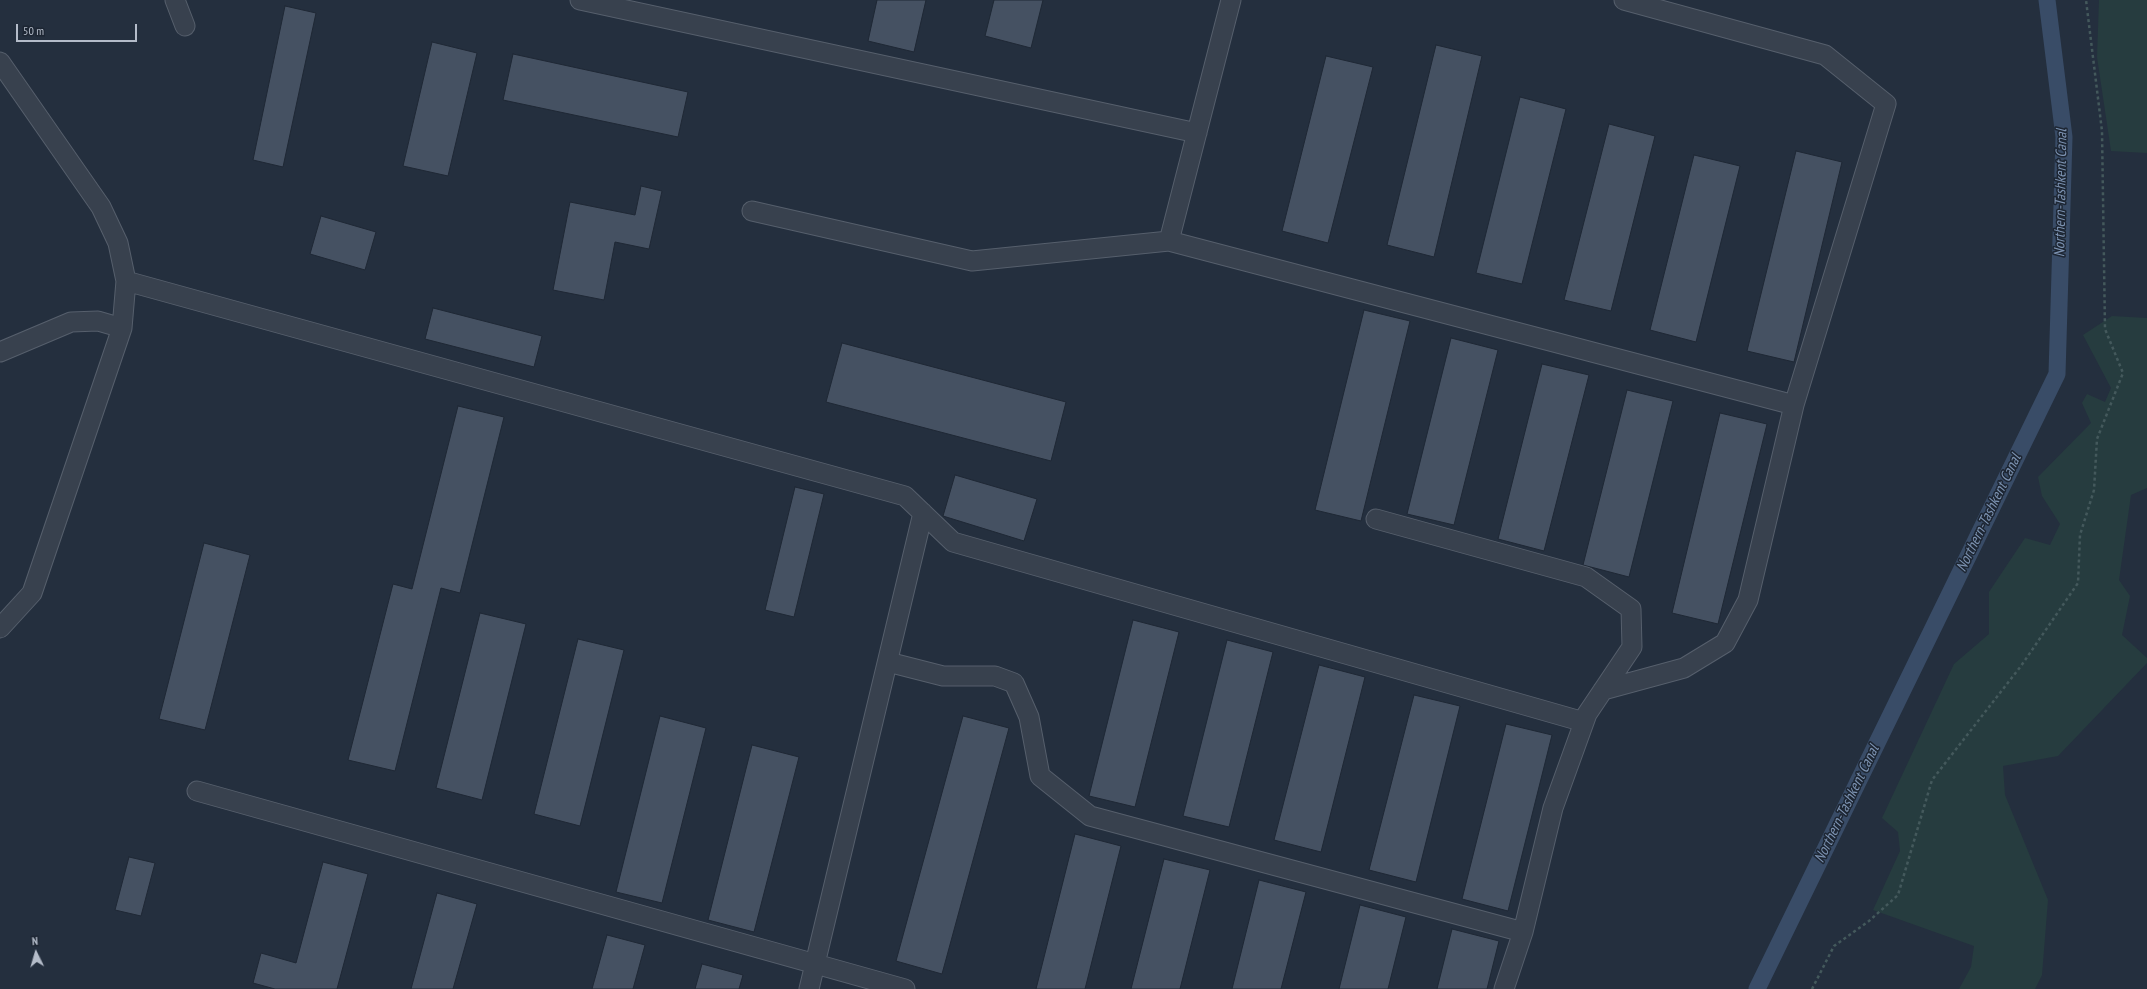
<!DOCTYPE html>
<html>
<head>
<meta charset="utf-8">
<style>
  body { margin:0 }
  #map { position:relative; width:2147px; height:989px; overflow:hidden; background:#242f3e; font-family:"PT Sans Narrow",sans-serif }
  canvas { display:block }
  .north { position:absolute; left:16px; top:933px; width:40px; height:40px; -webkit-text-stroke:3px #1d2633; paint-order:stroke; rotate:355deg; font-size:11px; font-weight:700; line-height:16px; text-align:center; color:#b4bcc9 }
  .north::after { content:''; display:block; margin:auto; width:14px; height:18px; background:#b4bcc9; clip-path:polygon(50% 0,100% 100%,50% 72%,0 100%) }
  .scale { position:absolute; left:16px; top:24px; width:121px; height:18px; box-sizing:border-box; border:2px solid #b4bcc9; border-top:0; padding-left:5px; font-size:12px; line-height:14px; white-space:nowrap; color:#b4bcc9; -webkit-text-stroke:3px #1d2633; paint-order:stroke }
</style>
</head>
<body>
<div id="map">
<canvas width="2147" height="989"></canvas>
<div class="north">N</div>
<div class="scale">50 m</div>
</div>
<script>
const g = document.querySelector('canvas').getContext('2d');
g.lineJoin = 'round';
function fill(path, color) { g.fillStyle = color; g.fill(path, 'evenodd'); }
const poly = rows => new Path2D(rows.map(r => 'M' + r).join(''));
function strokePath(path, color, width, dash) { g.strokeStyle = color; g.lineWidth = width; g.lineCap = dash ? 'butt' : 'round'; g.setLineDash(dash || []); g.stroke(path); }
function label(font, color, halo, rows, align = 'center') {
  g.font = font + ' "PT Sans Narrow",sans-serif'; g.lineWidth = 3; g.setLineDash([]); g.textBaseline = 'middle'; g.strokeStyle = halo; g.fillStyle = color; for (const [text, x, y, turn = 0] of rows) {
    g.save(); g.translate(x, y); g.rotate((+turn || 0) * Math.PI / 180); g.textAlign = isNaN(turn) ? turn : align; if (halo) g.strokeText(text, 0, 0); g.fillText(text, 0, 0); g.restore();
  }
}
fill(poly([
  [2099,0,2147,0,2147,153,2111,151,2097,57],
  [2112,316,2147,318,2147,488,2131,495,2119,580,2130,596,2122,635,2147,658,2147,663,2058,756,2003,766,2005,795,2048,900,2042,975,2035,989,1959,989,1971,967,1974,946,1873,910,1900,851,1898,832,1882,818,1954,664,1989,634,1989,592,2025,538,2050,545,2060,524,2042,496,2038,477,2091,423,2082,403,2087,394,2105,402,2111,388,2083,335]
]), '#263c3f');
strokePath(poly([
  [1757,989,2057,374,2064,137,2047,0]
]), '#394c67', 17);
const building = poly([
  [877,0,926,0,914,52,868,41,877,0],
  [994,0,1043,0,1031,48,985,36,994,0],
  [285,6,316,13,283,167,253,160,285,6],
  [432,42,477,53,448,176,403,166,432,42],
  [1436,45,1482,56,1434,257,1387,245,1436,45],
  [513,54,688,92,678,137,503,100,513,54],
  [1326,56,1373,67,1328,243,1282,231,1326,56],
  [1520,97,1566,109,1522,284,1476,273,1520,97],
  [1609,124,1655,136,1611,311,1564,300,1609,124],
  [1796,151,1842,162,1794,362,1747,351,1796,151],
  [1694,155,1740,166,1696,342,1650,330,1694,155],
  [641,186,662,191,649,249,615,242,604,300,553,290,570,202,635,215,641,186],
  [321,216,376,232,365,270,310,254,321,216],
  [433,308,542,336,534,367,425,339,433,308],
  [1364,310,1410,321,1361,521,1315,510,1364,310],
  [1451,338,1498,350,1454,525,1407,514,1451,338],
  [842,343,1066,402,1051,461,826,402,842,343],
  [1542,364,1589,375,1544,551,1498,539,1542,364],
  [1627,390,1673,401,1629,577,1583,565,1627,390],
  [458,406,504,417,460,593,441,588,395,771,348,760,393,584,412,589,458,406],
  [1720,413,1767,424,1718,624,1672,613,1720,413],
  [955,475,1037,499,1024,541,943,516,955,475],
  [795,487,824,494,794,617,765,610,795,487],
  [204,543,250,555,205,730,159,719,204,543],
  [480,613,526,624,482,800,436,788,480,613],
  [1133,620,1179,632,1135,807,1089,796,1133,620],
  [578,639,624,650,580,826,534,814,578,639],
  [1227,640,1273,652,1229,827,1183,816,1227,640],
  [1319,665,1365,677,1321,852,1274,840,1319,665],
  [1414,695,1460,706,1416,882,1369,870,1414,695],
  [660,716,706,728,662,903,616,892,660,716],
  [963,716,1009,728,942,974,896,961,963,716],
  [1506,724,1552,735,1508,911,1462,899,1506,724],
  [752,745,799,757,754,932,708,920,752,745],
  [1075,834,1121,846,1085,989,1036,989,1075,834],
  [129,857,155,863,141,916,115,910,129,857],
  [1164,859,1210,870,1180,989,1131,989,1164,859],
  [323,862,368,874,337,989,275,989,253,983,261,953,296,963,323,862],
  [1259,880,1306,892,1281,989,1232,989,1259,880],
  [437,893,477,904,453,989,411,989,437,893],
  [1360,905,1406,917,1388,989,1339,989,1360,905],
  [1452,929,1499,941,1487,989,1437,989,1452,929],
  [607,935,645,945,633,989,592,989,607,935],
  [702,964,743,975,739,989,695,989,702,964]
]);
fill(building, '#455162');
strokePath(building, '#1f2835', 1);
const minor = poly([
  [175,0,185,26],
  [580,0,1197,133],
  [0,62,101,207,118,243,126,281,122,328,32,593,0,628],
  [752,211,972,261,1169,241,1794,405],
  [1169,241,1231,0],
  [126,281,905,496,953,542,1584,722],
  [0,352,71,322,98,321,122,328],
  [1376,519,1586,577,1631,609,1632,647,1587,714,1553,808,1523,932,1504,989],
  [888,662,943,676,995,676,1014,683,1029,717,1040,776,1090,816,1523,932],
  [1603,690,1684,668,1725,643,1748,600,1794,405,1886,104,1825,55,1624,0],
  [197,791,905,989],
  [809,989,923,513]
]);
strokePath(minor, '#565f6c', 21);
strokePath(poly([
  [1812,989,1834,946,1869,921,1898,895,1932,780,2021,666,2078,583,2080,535,2094,490,2097,439,2123,373,2105,329,2102,131,2086,0]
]), '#44595c', 2.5, [3, 3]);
strokePath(minor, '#38414e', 19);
label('italic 15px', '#7c92b1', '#1d2633', [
  ["Northern-Tashkent Canal",2061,193,-89],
  ["Northern-Tashkent Canal",1989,513,-64],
  ["Northern-Tashkent Canal",1847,804,-64]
]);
</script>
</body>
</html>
